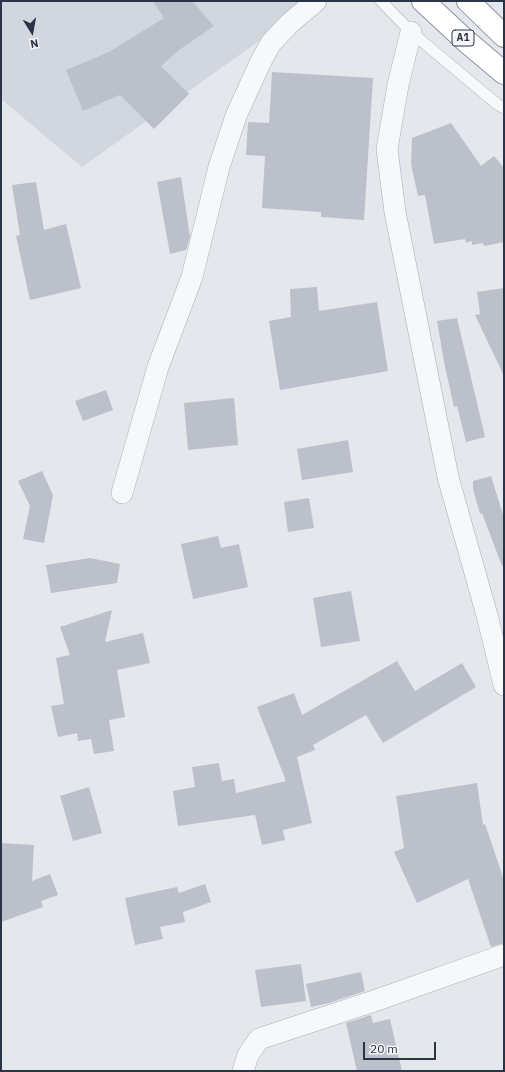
<!DOCTYPE html>
<html>
<head>
<meta charset="utf-8">
<style>
  body { margin:0 }
  #map { position:relative; width:505px; height:1072px; overflow:hidden; background:#e4e7ec; font-family:"IBM Plex Sans",sans-serif }
  canvas { display:block }
  .frame { position:absolute; inset:0; border:2px solid #2b3445; pointer-events:none }
  .north { position:absolute; left:12px; top:12px; width:40px; height:40px; -webkit-text-stroke:3px #f4f6f9; paint-order:stroke; rotate:169deg; font-size:11px; font-weight:700; line-height:16px; text-align:center; color:#2b3445 }
  .north::after { content:''; display:block; margin:auto; width:14px; height:18px; background:#2b3445; clip-path:polygon(50% 0,100% 100%,50% 72%,0 100%) }
  .scale { position:absolute; left:363px; top:1042px; width:73px; height:18px; box-sizing:border-box; border:2px solid #2b3445; border-top:0; padding-left:5px; font-size:12px; line-height:14px; white-space:nowrap; color:#2b3445; -webkit-text-stroke:3px #f4f6f9; paint-order:stroke }
</style>
</head>
<body>
<div id="map">
<canvas width="505" height="1072"></canvas>
<div class="frame"></div>
<div class="north">N</div>
<div class="scale">20 m</div>
</div>
<script>
const g = document.querySelector('canvas').getContext('2d');
g.lineJoin = 'round';
function fill(path, color) { g.fillStyle = color; g.fill(path, 'evenodd'); }
const poly = rows => new Path2D(rows.map(r => 'M' + r).join(''));
function strokePath(path, color, width, dash) { g.strokeStyle = color; g.lineWidth = width; g.lineCap = dash ? 'butt' : 'round'; g.setLineDash(dash || []); g.stroke(path); }
function label(font, color, halo, rows, align = 'center') {
  g.font = font + ' "IBM Plex Sans",sans-serif'; g.lineWidth = 3.5; g.setLineDash([]); g.textBaseline = 'middle'; g.strokeStyle = halo; g.fillStyle = color; for (const [text, x, y, turn = 0] of rows) {
    g.save(); g.translate(x, y); g.rotate((+turn || 0) * Math.PI / 180); g.textAlign = isNaN(turn) ? turn : align; if (halo) g.strokeText(text, 0, 0); g.fillText(text, 0, 0); g.restore();
  }
}
fill(poly([
  [1,1,315,1,82,167,1,99]
]), '#d2d6de');
fill(poly([
  [153,1,192,1,214,26,179,50,161,66,189,94,154,129,120,95,83,111,66,70,109,52,164,18],
  [272,72,373,78,364,220,321,217,321,212,262,208,265,156,246,155,248,122,269,123],
  [451,123,481,166,494,156,504,168,504,242,484,246,483,243,472,245,472,241,466,243,465,239,434,244,425,195,418,196,411,164,412,138],
  [181,177,190,237,186,250,170,254,157,182],
  [36,182,44,230,66,224,81,288,30,300,16,236,20,235,12,185],
  [317,287,319,311,377,302,388,371,280,390,269,321,291,317,290,289],
  [504,288,504,376,475,315,480,314,477,292],
  [457,318,485,437,466,442,457,406,454,407,445,367,437,321],
  [106,390,113,410,83,421,75,401],
  [234,398,238,445,188,450,184,403],
  [348,440,353,472,302,480,297,449],
  [42,471,53,495,44,543,23,539,30,506,18,481],
  [491,476,504,518,504,566,502,566,482,513,480,514,473,489,473,481],
  [309,498,314,528,288,532,284,502],
  [218,536,221,548,239,544,248,587,193,599,181,544],
  [90,558,120,564,117,583,51,593,46,565],
  [351,591,360,641,321,647,313,598],
  [112,610,105,642,143,633,150,663,117,670,125,717,109,720,114,751,94,754,91,739,78,741,77,733,58,737,51,706,64,704,56,658,70,655,60,627],
  [397,661,415,691,462,663,476,687,383,743,366,715,313,745,315,750,297,757,312,823,283,830,285,840,262,845,255,815,178,826,173,791,195,787,192,767,219,763,222,781,234,779,236,793,286,781,257,707,294,693,302,715],
  [477,783,483,825,485,824,504,880,504,943,491,947,468,879,417,903,394,852,404,848,396,796],
  [89,787,102,833,73,841,60,796],
  [1,843,34,845,32,881,50,874,58,895,41,901,43,907,1,922],
  [205,884,211,902,183,912,185,922,160,927,163,939,135,945,125,898,177,887,179,893],
  [301,964,306,1001,261,1007,255,970],
  [361,972,365,991,329,1003,311,1007,306,984],
  [371,1015,373,1023,390,1019,402,1071,357,1071,346,1023]
]), '#bbc0ca');
const service = poly([
  [381,1,411,32,497,104,504,108]
]);
const minor = poly([
  [411,32,398,85,387,149,395,212,448,477,488,619,504,685],
  [122,493,158,367,192,277,219,167,236,116,261,61,271,43,290,23,316,1],
  [243,1071,248,1055,259,1039,377,1000,504,955]
]);
const trunk = poly([
  [423,1,466,41,504,73],
  [468,1,504,36]
]);
strokePath(service, '#a9aeb7', 12);
strokePath(minor, '#a9aeb7', 22);
strokePath(trunk, '#8b94a3', 24);
strokePath(service, '#f7f8fa', 11);
strokePath(minor, '#f7f8fa', 21);
strokePath(trunk, '#fff', 22);
for (const [x, y, w] of [
  [463,38,22]
]) { const box = new Path2D(); box.roundRect(x - w / 2, y - 8, w, 16, 3); g.fillStyle = '#f4f6f9'; g.fill(box); strokePath(box, '#2b3445', 1); }
label('bold 10px', '#2b3445', null, [
  ["A1",463,38]
]);
</script>
</body>
</html>
